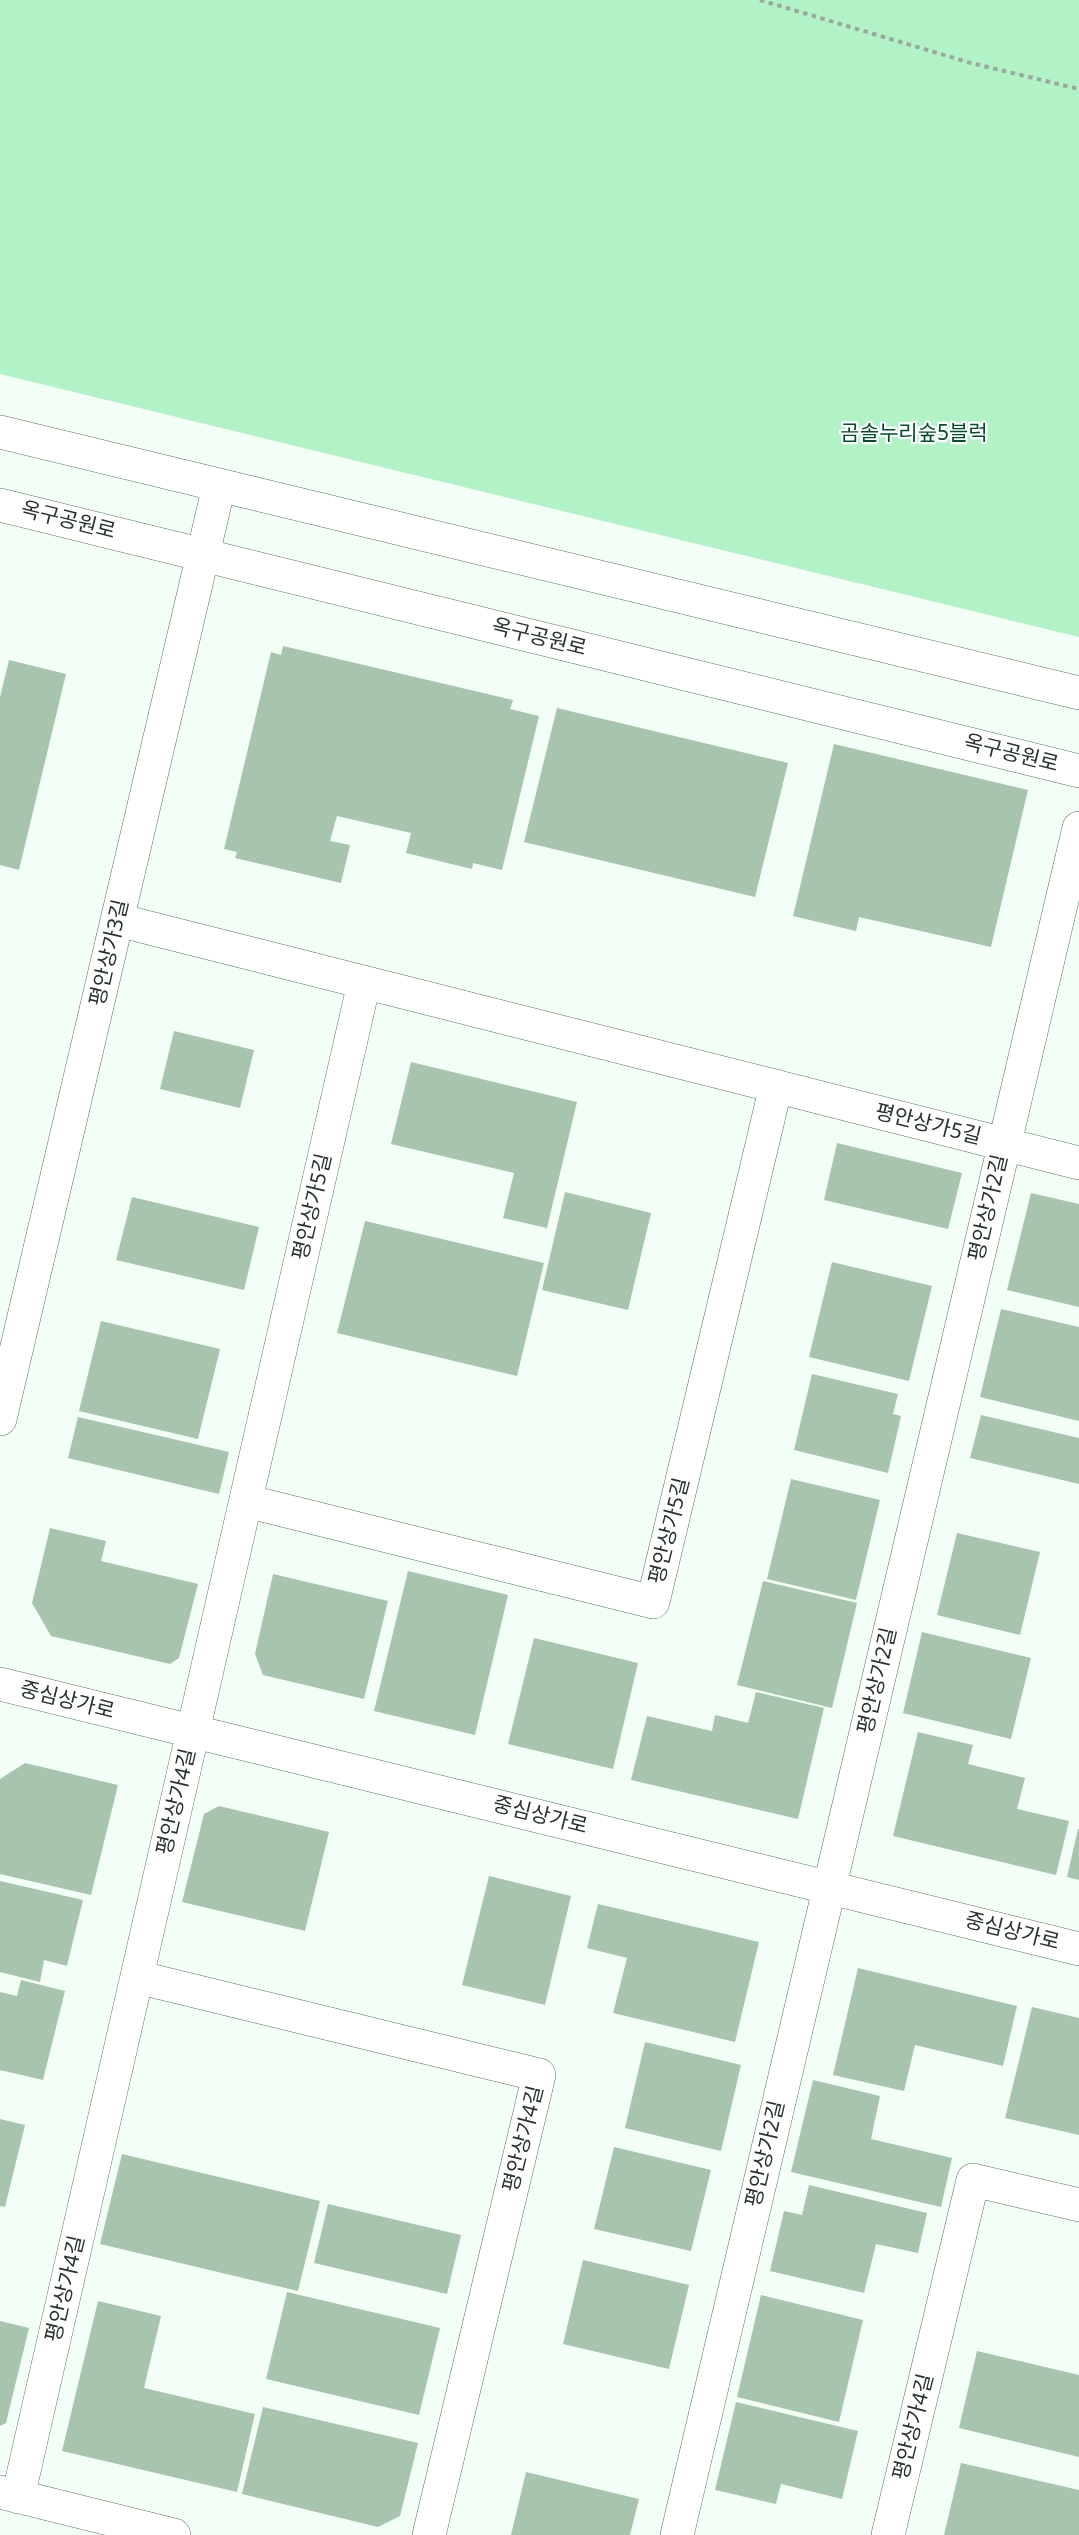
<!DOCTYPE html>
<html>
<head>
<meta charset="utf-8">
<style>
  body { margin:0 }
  canvas { display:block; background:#f3fff6 }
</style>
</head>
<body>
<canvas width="1079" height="2535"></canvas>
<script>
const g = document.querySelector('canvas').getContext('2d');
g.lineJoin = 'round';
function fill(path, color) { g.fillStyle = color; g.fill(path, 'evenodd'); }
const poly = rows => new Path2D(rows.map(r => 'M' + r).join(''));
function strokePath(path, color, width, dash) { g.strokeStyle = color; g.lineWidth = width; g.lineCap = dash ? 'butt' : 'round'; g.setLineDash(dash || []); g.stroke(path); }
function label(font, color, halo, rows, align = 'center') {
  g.font = font + ' "Noto Sans","Noto Sans KR",sans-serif'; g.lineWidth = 4.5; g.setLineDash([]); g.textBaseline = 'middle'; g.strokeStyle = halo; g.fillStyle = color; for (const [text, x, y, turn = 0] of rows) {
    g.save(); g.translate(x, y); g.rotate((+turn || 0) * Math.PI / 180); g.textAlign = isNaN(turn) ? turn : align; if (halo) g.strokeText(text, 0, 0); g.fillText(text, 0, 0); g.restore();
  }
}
fill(poly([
  [0,0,1079,0,1079,637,0,374]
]), '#b1f3c6');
fill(poly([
  [283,646,513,700,510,709,539,716,502,870,473,863,472,869,406,853,411,833,337,816,330,841,350,845,341,883,235,858,237,852,224,849,271,652,281,655],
  [9,660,66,674,19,870,0,865,0,697],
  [557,708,788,763,755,897,524,842],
  [834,744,1028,790,991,947,859,917,856,931,793,916],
  [174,1031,254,1050,240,1108,160,1089],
  [411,1062,577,1102,547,1228,503,1218,514,1173,391,1144],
  [837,1143,962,1173,948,1229,824,1200],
  [565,1192,651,1213,628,1310,542,1290],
  [1031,1193,1079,1204,1079,1307,1007,1290],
  [132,1197,259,1227,244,1290,116,1260],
  [365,1221,544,1263,517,1376,337,1333],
  [832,1262,932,1286,909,1381,809,1357],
  [1001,1309,1079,1327,1079,1421,980,1397],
  [101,1321,220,1349,198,1439,79,1411],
  [812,1374,898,1394,893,1414,901,1416,888,1473,794,1450],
  [981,1415,1079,1438,1079,1484,970,1458],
  [78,1417,229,1452,219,1494,68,1458],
  [791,1479,880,1500,856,1600,767,1579],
  [50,1528,106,1541,101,1561,198,1584,179,1658,170,1664,51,1636,32,1603],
  [957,1533,1040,1552,1020,1635,937,1615],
  [408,1571,508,1595,475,1735,374,1711],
  [273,1574,388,1601,364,1699,263,1675,255,1654],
  [763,1581,857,1603,832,1708,737,1685],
  [922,1632,1031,1658,1011,1739,903,1713],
  [534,1638,638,1663,613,1769,508,1744],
  [756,1692,824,1708,798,1819,631,1780,647,1716,712,1731,715,1715,748,1723],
  [918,1732,973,1745,968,1764,1025,1778,1017,1809,1069,1821,1056,1875,893,1836],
  [25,1763,118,1785,91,1895,0,1874,0,1779],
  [219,1806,329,1832,305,1931,182,1902,204,1814],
  [1078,1829,1079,1829,1079,1880,1067,1877],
  [489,1876,571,1896,545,2005,462,1985],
  [0,1881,83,1900,67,1966,44,1960,40,1982,0,1972],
  [598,1904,759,1942,735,2042,613,2013,627,1958,587,1948],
  [858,1968,1017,2006,1003,2066,915,2045,904,2091,833,2075],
  [21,1980,65,1991,43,2080,0,2070,0,1992,17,1996],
  [1032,2007,1079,2018,1079,2135,1005,2118],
  [645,2042,741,2065,721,2151,625,2128],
  [813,2080,880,2096,871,2139,952,2158,941,2207,791,2172],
  [0,2119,25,2125,5,2207,0,2206],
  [614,2147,711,2170,691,2251,594,2229],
  [122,2154,320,2201,298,2291,100,2244],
  [809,2185,927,2213,918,2253,876,2244,864,2293,770,2271,784,2211,802,2215],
  [328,2204,461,2235,447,2294,314,2263],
  [583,2260,689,2285,669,2369,563,2344],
  [287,2292,440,2328,419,2415,266,2379],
  [761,2295,863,2320,839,2422,737,2397],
  [98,2301,161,2316,144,2388,255,2414,237,2492,62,2451],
  [0,2321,29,2328,6,2423,0,2426],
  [977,2351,1079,2375,1079,2457,959,2428],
  [736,2402,858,2431,842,2499,781,2484,776,2504,715,2490],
  [263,2407,418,2443,400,2516,378,2527,242,2494],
  [961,2463,1079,2490,1079,2535,944,2535],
  [526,2472,639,2499,630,2535,511,2535]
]), '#a7c4af');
const minor = poly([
  [0,432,1079,693],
  [0,505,1079,771],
  [118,920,1079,1163],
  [0,1419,219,486],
  [246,1501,653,1602,776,1086],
  [0,1684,1079,1949],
  [137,1977,539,2075,429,2535],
  [0,2492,174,2535],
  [18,2497,364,983],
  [677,2535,1079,828],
  [888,2535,973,2180,1079,2205]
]);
strokePath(minor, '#5c7664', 34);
strokePath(poly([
  [760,0,971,63,1079,89]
]), '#9ca89f', 4, [4.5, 4.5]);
strokePath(minor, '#fff', 33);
label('21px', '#014e29', '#fff', [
  ["곰솔누리숲5블럭",914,434]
]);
label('21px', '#28332b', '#fff', [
  ["옥구공원로",68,521,14],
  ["옥구공원로",539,638,14],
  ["옥구공원로",1011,754,14],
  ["평안상가3길",110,953,-77],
  ["평안상가5길",928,1125,14],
  ["평안상가5길",313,1207,-77],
  ["평안상가2길",989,1208,-77],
  ["평안상가5길",670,1531,-76],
  ["평안상가2길",878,1681,-77],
  ["중심상가로",67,1701,14],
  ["평안상가4길",177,1802,-77],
  ["중심상가로",540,1816,14],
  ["중심상가로",1012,1932,14],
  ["평안상가4길",524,2139,-76],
  ["평안상가2길",766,2154,-77],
  ["평안상가4길",66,2289,-77],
  ["평안상가4길",914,2427,-76]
]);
</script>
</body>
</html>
